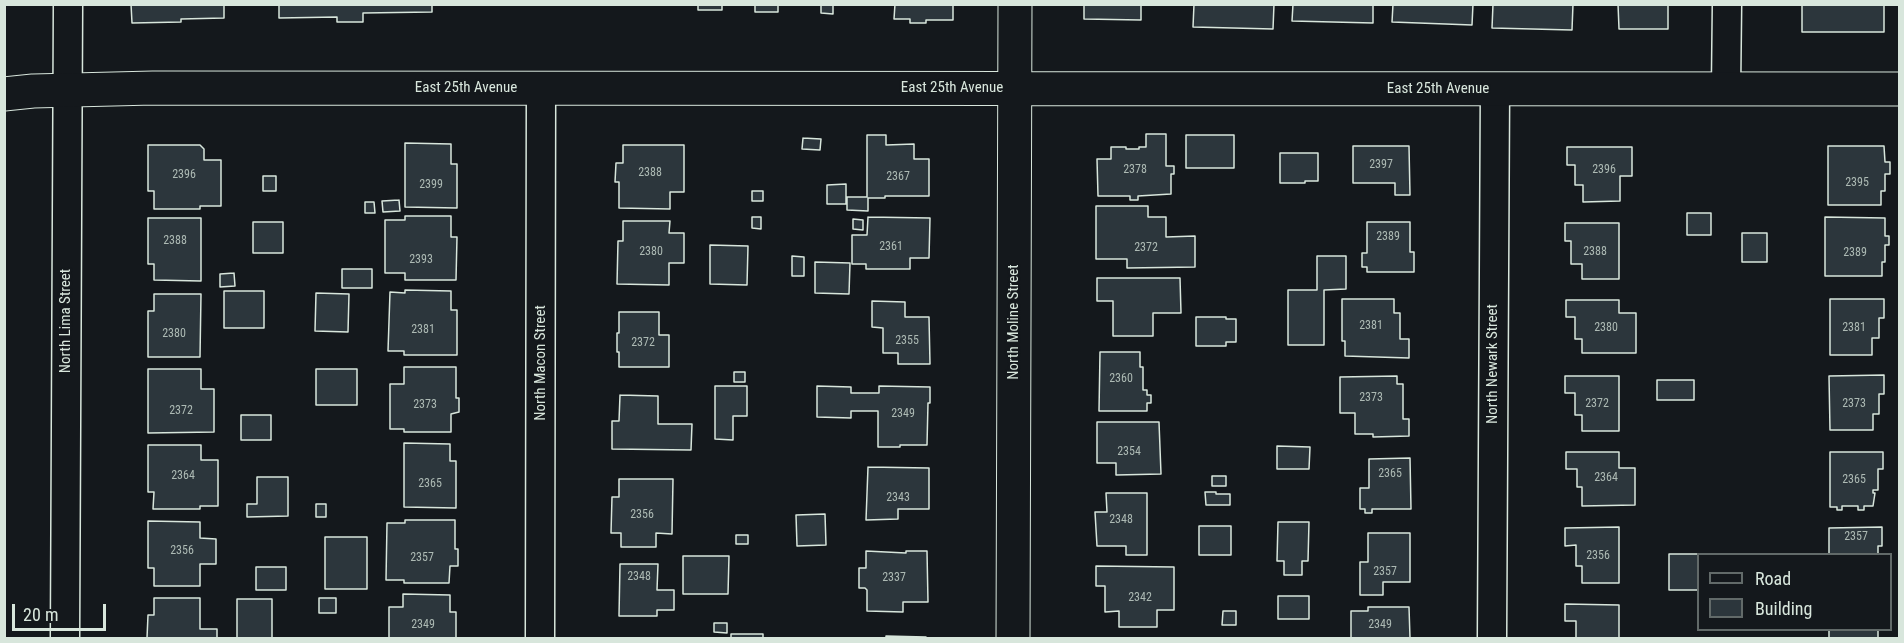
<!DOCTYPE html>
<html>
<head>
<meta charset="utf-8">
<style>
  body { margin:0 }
  #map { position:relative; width:1904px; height:643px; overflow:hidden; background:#14181c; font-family:"Roboto Condensed",sans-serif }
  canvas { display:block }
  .frame { position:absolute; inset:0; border:6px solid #d8e6dc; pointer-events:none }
  .legend { position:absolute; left:1697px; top:553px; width:195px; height:78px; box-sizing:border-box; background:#14181c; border:2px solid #626a69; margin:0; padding:8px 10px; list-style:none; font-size:18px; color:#d8e6dc }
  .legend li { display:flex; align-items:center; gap:12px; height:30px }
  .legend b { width:30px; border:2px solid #626a69 }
  .scale { position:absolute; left:12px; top:604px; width:94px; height:27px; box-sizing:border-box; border:3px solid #d8e6dc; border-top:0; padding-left:8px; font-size:18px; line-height:21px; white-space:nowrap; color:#d8e6dc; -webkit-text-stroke:4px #14181c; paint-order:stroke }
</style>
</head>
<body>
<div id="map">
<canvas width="1904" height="643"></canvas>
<div class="frame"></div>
<ul class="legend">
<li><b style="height:8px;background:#14181c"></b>Road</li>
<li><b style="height:16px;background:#2c363c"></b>Building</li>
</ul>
<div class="scale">20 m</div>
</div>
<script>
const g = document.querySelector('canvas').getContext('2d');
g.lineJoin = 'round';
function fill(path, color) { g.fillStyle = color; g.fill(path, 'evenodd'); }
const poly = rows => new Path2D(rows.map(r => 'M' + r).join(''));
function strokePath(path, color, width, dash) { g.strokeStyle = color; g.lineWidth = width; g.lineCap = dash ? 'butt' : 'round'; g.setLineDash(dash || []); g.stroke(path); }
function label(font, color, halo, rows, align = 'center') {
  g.font = font + ' "Roboto Condensed",sans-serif'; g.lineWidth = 4.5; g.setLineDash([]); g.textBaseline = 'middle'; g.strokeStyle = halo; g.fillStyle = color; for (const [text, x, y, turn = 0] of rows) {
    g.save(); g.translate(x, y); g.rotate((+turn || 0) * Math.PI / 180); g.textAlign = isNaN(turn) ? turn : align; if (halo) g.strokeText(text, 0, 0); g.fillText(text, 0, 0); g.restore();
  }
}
const building = poly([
  [131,4,224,4,224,18,181,19,181,22,132,23,131,4],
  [279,4,432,4,432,12,363,13,363,22,337,22,337,17,279,18,279,4],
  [491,4,556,4,556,5,491,5,491,4],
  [698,4,722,4,722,10,698,10,698,4],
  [755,4,778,4,778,12,755,12,755,4],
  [821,4,850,4,850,5,833,5,833,14,821,13,821,4],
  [895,4,953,4,953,20,926,20,926,23,910,23,910,19,894,19,895,4],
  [1084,4,1141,4,1141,20,1084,19,1084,4],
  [1194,4,1274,4,1273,29,1193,27,1194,4],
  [1293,4,1373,4,1373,23,1292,21,1293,4],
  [1393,4,1473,4,1472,25,1392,22,1393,4],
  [1493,4,1573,4,1572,30,1492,28,1493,4],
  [1618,4,1668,4,1668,29,1619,29,1618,4],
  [1802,4,1884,4,1884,32,1802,32,1802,4],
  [1146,134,1166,134,1166,166,1174,166,1174,174,1171,174,1171,194,1138,196,1138,200,1130,200,1130,196,1098,196,1097,159,1111,159,1111,147,1126,147,1126,149,1139,149,1139,147,1146,147,1146,134],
  [867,135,886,135,886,145,914,144,914,159,929,159,929,196,885,196,885,198,868,198,868,211,847,210,847,197,867,197,867,135],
  [1186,135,1234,135,1234,168,1186,168,1186,135],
  [803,138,821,139,820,150,802,149,803,138],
  [405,143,451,144,451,164,457,164,457,208,405,207,405,143],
  [148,145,200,145,204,149,204,160,221,160,221,206,200,206,200,209,154,209,154,191,148,191,148,145],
  [623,145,684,145,684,192,670,192,670,209,619,208,619,182,615,182,616,163,623,163,623,145],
  [1353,146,1409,146,1410,195,1395,195,1395,183,1353,183,1353,146],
  [1828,146,1884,146,1885,162,1890,162,1890,174,1885,174,1885,191,1881,191,1881,205,1828,205,1828,146],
  [1567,147,1632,147,1632,176,1620,176,1620,201,1583,202,1583,185,1575,185,1575,165,1567,165,1567,147],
  [1280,153,1318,153,1318,181,1305,181,1305,183,1280,183,1280,153],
  [263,176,276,176,276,191,263,191,263,176],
  [846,184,846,204,827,204,827,185,846,184],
  [752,191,763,191,763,201,752,201,752,191],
  [399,200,400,211,383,212,382,201,399,200],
  [365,202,374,202,375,213,365,213,365,202],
  [1096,206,1148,206,1148,217,1166,217,1166,237,1195,236,1195,267,1127,268,1127,259,1096,259,1096,206],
  [1687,213,1711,213,1711,235,1687,235,1687,213],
  [405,216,451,216,451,237,457,237,456,280,405,280,405,273,385,273,385,220,405,220,405,216],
  [752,217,761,217,761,229,752,228,752,217],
  [868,217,930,218,929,258,910,258,910,269,866,269,866,264,852,264,852,235,867,235,868,217],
  [1825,217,1885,218,1885,236,1889,236,1889,245,1885,245,1885,262,1882,262,1882,276,1825,276,1825,217],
  [148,218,201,218,201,281,154,280,154,264,148,264,148,218],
  [853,219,863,220,863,230,853,229,853,219],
  [623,221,670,221,669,233,684,233,684,263,669,263,669,285,617,284,618,241,623,241,623,221],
  [253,222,283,222,283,253,253,253,253,222],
  [1367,222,1410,222,1410,252,1414,252,1414,272,1367,272,1367,267,1362,267,1362,253,1367,253,1367,222],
  [1565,223,1619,223,1619,279,1582,279,1582,264,1571,264,1571,241,1565,241,1565,223],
  [1742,233,1767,233,1767,262,1742,262,1742,233],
  [710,245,748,246,747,285,710,284,710,245],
  [792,256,804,257,804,276,792,276,792,256],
  [1317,256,1346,256,1346,289,1324,290,1324,345,1288,345,1288,290,1317,290,1317,256],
  [815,262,850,263,849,294,815,293,815,262],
  [342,269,372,269,372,288,342,288,342,269],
  [234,273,235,286,220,287,220,274,234,273],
  [1097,278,1180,278,1181,313,1153,313,1153,336,1113,336,1113,301,1097,301,1097,278],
  [405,290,451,291,451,310,457,310,457,355,404,355,404,351,388,351,390,292,405,293,405,290],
  [224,291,264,291,264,328,224,328,224,291],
  [316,293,349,294,348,332,315,331,316,293],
  [154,294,201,294,200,357,148,357,148,311,154,311,154,294],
  [1342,299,1394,299,1394,313,1400,313,1400,339,1409,339,1409,358,1345,356,1345,341,1342,341,1342,299],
  [1830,299,1884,299,1884,318,1879,318,1879,338,1872,338,1872,355,1830,355,1830,299],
  [1566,300,1619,300,1619,313,1636,313,1636,353,1582,353,1582,339,1575,339,1575,317,1566,317,1566,300],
  [872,301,905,302,905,317,929,317,930,364,898,364,898,353,883,353,883,328,872,327,872,301],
  [619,312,659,312,659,335,669,335,669,367,619,367,619,352,617,352,617,333,619,333,619,312],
  [1196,317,1226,317,1226,319,1236,319,1236,342,1226,342,1226,346,1196,346,1196,317],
  [1100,352,1140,352,1140,367,1143,367,1143,390,1147,390,1147,395,1151,395,1151,403,1147,403,1147,411,1099,411,1100,352],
  [404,367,456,367,456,398,459,398,459,412,451,414,451,432,404,432,404,429,390,429,390,384,404,384,404,367],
  [148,369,201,369,201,389,214,389,214,432,148,433,148,369],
  [316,369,357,369,357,405,316,405,316,369],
  [734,372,745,372,745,382,734,382,734,372],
  [1884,375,1884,394,1879,394,1879,414,1873,414,1873,430,1830,430,1829,376,1884,375],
  [1397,376,1397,384,1403,384,1403,419,1409,419,1409,436,1373,437,1373,434,1355,434,1355,413,1340,413,1340,377,1397,376],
  [1565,376,1619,376,1619,431,1582,431,1582,415,1575,415,1575,393,1565,393,1565,376],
  [1657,380,1694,380,1694,400,1657,400,1657,380],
  [715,386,747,386,747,416,733,416,733,440,715,439,715,386],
  [817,386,851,387,851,393,879,393,879,386,930,387,930,403,928,403,927,445,900,445,900,447,878,447,878,411,851,411,851,418,817,417,817,386],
  [620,395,658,396,658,424,692,424,691,450,612,449,612,421,619,421,620,395],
  [241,415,271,415,271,440,241,440,241,415],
  [1097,422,1159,422,1161,474,1116,475,1116,463,1097,463,1097,422],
  [404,443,450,444,450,461,456,461,456,508,404,507,404,443],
  [148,445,201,445,201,460,218,460,218,506,200,506,200,509,153,509,154,492,148,492,148,445],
  [1277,446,1310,447,1309,469,1277,469,1277,446],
  [1566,452,1619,452,1619,468,1635,468,1635,505,1582,506,1582,487,1577,487,1577,469,1566,469,1566,452],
  [1830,452,1883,452,1883,469,1878,469,1878,490,1873,490,1873,493,1875,493,1873,506,1864,506,1864,510,1858,510,1858,506,1842,506,1842,510,1837,510,1837,507,1830,507,1830,452],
  [1410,458,1411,509,1372,509,1372,513,1365,513,1365,509,1360,509,1360,488,1369,488,1369,459,1410,458],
  [868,467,929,468,929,509,898,509,898,519,866,520,868,467],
  [1212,476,1226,476,1226,486,1212,486,1212,476],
  [257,477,288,477,288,516,247,517,247,504,257,504,257,477],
  [619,479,673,479,672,534,656,533,656,547,621,547,621,533,611,533,612,497,619,497,619,479],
  [1205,492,1216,492,1216,494,1230,494,1230,505,1206,505,1205,492],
  [1106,493,1147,493,1147,555,1126,555,1126,546,1097,546,1095,512,1107,512,1106,493],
  [316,504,326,504,326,517,316,517,316,504],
  [825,514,826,545,797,546,796,515,825,514],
  [405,520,455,520,455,549,458,549,458,566,450,566,449,583,404,583,404,580,386,580,387,523,405,523,405,520],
  [148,521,200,522,200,538,216,539,216,564,200,564,200,586,154,586,154,568,148,568,148,521],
  [1278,522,1309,522,1308,561,1302,561,1302,575,1284,575,1284,561,1277,561,1278,522],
  [1199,526,1231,526,1231,555,1199,555,1199,526],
  [1619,527,1619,583,1582,583,1582,566,1576,566,1576,545,1565,546,1565,528,1619,527],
  [1882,527,1882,546,1878,546,1878,554,1829,554,1829,528,1882,527],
  [1368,533,1410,533,1410,582,1383,582,1383,595,1360,595,1360,562,1368,562,1368,533],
  [736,535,748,535,748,544,736,544,736,535],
  [325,537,367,537,367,589,325,589,325,537],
  [866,551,906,553,906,551,927,551,928,602,903,602,903,612,867,611,867,590,865,588,859,588,859,568,866,568,866,551],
  [1669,554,1707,554,1698,554,1698,590,1669,590,1669,554],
  [683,556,729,556,728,594,683,594,683,556],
  [620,564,658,564,657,590,674,590,674,610,657,610,657,616,619,616,620,564],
  [1096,566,1174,567,1174,610,1157,610,1157,627,1119,627,1119,611,1105,612,1105,586,1096,586,1096,566],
  [256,567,286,567,286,590,256,590,256,567],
  [403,594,450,595,450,612,456,612,456,638,389,638,389,607,403,607,403,594],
  [1278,596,1309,596,1309,619,1278,619,1278,596],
  [154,598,200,598,200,629,217,629,217,638,147,638,148,615,154,615,154,598],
  [319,598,336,598,336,613,319,613,319,598],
  [237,599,272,599,272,638,237,638,237,599],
  [1565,604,1619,605,1619,638,1576,638,1576,621,1565,621,1565,604],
  [1368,607,1409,607,1410,638,1351,638,1351,611,1368,611,1368,607],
  [1223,611,1236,611,1236,625,1222,625,1223,611],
  [714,623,727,623,727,633,714,632,714,623],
  [1829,630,1878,630,1878,638,1829,638,1829,630],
  [731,634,763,634,763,638,731,638,731,634],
  [886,636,926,637,926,638,886,638,886,636]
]);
fill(building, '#2c363c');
strokePath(building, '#d8e6dc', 1.5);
const minor = poly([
  [1726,89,1727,4],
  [65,638,68,4],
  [540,638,541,88],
  [1492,638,1495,89]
]);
const tertiary = poly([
  [4,94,33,91,153,88,1900,89],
  [1013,638,1015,4]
]);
strokePath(minor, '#d8e6dc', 31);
strokePath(tertiary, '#d8e6dc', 35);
strokePath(minor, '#14181c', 28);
strokePath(tertiary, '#14181c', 33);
label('12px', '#adbab4', null, [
  ["2397",1381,165],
  ["2378",1135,170],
  ["2396",1604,170],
  ["2388",650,173],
  ["2396",184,175],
  ["2367",898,177],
  ["2395",1857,183],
  ["2399",431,185],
  ["2389",1388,237],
  ["2388",175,241],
  ["2361",891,247],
  ["2372",1146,248],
  ["2380",651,252],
  ["2388",1595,252],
  ["2389",1855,253],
  ["2393",421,260],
  ["2381",1371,326],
  ["2380",1606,328],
  ["2381",1854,328],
  ["2381",423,330],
  ["2380",174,334],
  ["2355",907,341],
  ["2372",643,343],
  ["2360",1121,379],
  ["2373",1371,398],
  ["2372",1597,404],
  ["2373",1854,404],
  ["2373",425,405],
  ["2372",181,411],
  ["2349",903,414],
  ["2354",1129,452],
  ["2365",1390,474],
  ["2364",183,476],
  ["2364",1606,478],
  ["2365",1854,480],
  ["2365",430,484],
  ["2343",898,498],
  ["2356",642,515],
  ["2348",1121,520],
  ["2357",1856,537],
  ["2356",182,551],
  ["2356",1598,556],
  ["2357",422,558],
  ["2357",1385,572],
  ["2348",639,577],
  ["2337",894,578],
  ["2342",1140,598],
  ["2349",423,625],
  ["2349",1380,625]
]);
label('15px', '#d8e6dc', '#14181c', [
  ["East 25th Avenue",466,88],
  ["East 25th Avenue",952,88],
  ["East 25th Avenue",1438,89],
  ["North Lima Street",66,321,-90],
  ["North Moline Street",1014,322,-90],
  ["North Macon Street",541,363,-90],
  ["North Newark Street",1493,364,-90]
]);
</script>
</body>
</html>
